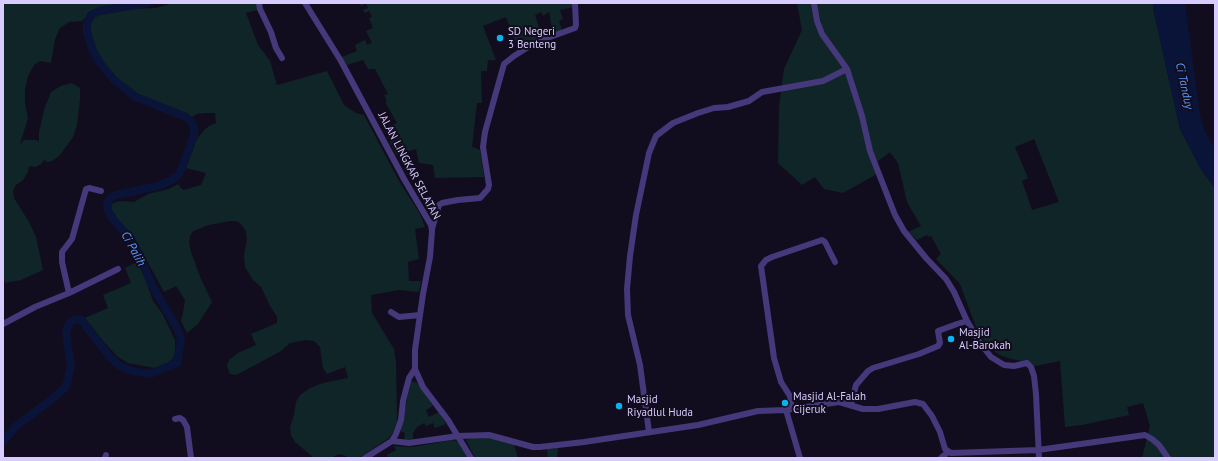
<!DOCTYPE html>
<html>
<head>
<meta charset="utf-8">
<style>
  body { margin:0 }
  #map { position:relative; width:1218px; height:461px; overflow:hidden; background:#120d1e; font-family:"PT Sans",sans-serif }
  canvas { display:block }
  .frame { position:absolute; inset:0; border:4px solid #d8cbfd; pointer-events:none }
</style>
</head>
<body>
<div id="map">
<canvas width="1218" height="461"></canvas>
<div class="frame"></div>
</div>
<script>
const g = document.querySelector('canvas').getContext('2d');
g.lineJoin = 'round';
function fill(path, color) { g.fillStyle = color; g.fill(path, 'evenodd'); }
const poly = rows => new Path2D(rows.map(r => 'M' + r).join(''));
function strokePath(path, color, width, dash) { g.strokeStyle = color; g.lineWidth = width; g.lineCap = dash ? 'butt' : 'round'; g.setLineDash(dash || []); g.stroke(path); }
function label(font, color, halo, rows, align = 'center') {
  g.font = font + ' "PT Sans",sans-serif'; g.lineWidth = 4; g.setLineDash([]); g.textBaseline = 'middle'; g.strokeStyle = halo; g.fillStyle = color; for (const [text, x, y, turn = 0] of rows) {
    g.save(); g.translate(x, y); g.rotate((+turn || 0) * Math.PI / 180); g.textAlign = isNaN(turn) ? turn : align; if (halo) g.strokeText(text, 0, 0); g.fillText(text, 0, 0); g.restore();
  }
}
fill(poly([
  [3,3,126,3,103,6,93,10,82,21,69,22,60,28,55,39,51,63,40,61,34,65,28,76,25,90,25,103,28,118,20,144,24,140,36,140,39,142,39,132,44,110,51,92,61,86,72,83,80,88,80,99,77,125,73,137,65,148,59,156,52,161,47,162,44,160,41,164,36,167,29,166,28,172,23,180,16,185,13,190,14,198,29,222,36,237,43,270,21,280,5,283,3,275],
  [173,3,257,3,258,10,246,13,258,45,270,61,277,85,327,71,344,105,356,113,364,115,399,181,420,214,425,227,415,229,419,259,408,262,409,281,421,281,419,292,399,290,371,295,372,313,394,349,396,363,397,421,394,431,389,438,359,458,348,458,346,456,339,454,331,458,314,458,295,442,291,435,290,427,294,415,296,402,300,395,310,388,323,383,348,378,345,367,327,374,323,368,320,347,314,341,306,340,290,343,281,351,244,371,236,375,230,374,227,366,229,360,238,353,256,345,251,334,277,323,277,317,270,306,261,287,253,280,245,267,244,255,247,240,246,231,240,223,236,221,229,221,209,225,193,231,190,236,189,243,191,252,201,279,212,302,198,324,187,333,181,321,183,313,185,300,176,286,164,292,133,235,116,218,112,212,111,205,113,203,121,201,134,202,148,194,169,189,178,184,183,190,201,185,206,173,186,168,197,139,204,130,209,126,216,123,215,113,205,113,197,114,192,117,180,111,138,95,114,77,106,67,99,57,90,32,91,23,94,18,99,15,133,9,156,8],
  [360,3,574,3,574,7,560,10,563,19,559,21,562,30,553,34,549,12,543,16,541,12,535,15,542,37,536,39,518,49,506,17,483,26,496,60,488,60,487,71,481,71,482,103,477,103,472,147,480,150,484,177,435,178,433,165,419,163,416,149,396,155,384,129,397,123,385,102,387,101,384,95,388,94,375,69,368,69,363,60,347,65,342,57,357,51,355,45,365,40,367,45,372,43,366,31,373,28,369,18,372,17,369,11,365,13,363,10,368,8,366,3,361,6],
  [797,3,1154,3,1153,8,1180,129,1202,171,1215,188,1215,458,1142,458,1150,426,1143,403,1127,407,1129,415,1082,425,1065,427,1060,361,1035,366,1029,362,1011,359,1000,355,989,348,977,330,960,284,936,259,941,254,931,236,928,237,927,235,917,240,908,232,921,226,907,202,898,163,890,152,873,165,877,174,843,193,824,189,815,177,802,185,778,163,779,107,784,69,802,30],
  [1034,139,1059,202,1032,210,1022,181,1028,178,1015,147],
  [139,261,153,301,162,313,175,340,175,352,173,359,167,363,155,368,128,363,118,357,104,342,85,318,108,308,103,295,131,283,125,268],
  [411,381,418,383,433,406,426,410,429,417,439,412,446,424,435,428,433,423,426,426,424,423,417,427,413,433,413,440,404,440,405,433,400,431],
  [490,436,514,444,518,458,475,458,466,440,475,437],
  [452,440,456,441,459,443,467,458,389,458,387,455,396,450,394,446,413,447],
  [558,448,557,458,548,458,547,449]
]), '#102527');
fill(poly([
  [1154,3,1185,3,1200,115,1205,132,1215,148,1215,188,1202,171,1180,129,1153,8]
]), '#0a1439');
strokePath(poly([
  [3,442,16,426,47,403,66,387,71,367,66,332,70,322,76,319,81,320,110,357,120,366,132,371,150,374,177,363,181,339,177,328,155,291,137,252,129,238,113,219,108,210,107,203,111,197,116,195,158,186,172,180,179,174,182,168,194,135,194,127,191,121,186,117,136,97,114,80,100,63,93,51,87,32,87,23,91,15,99,11,147,3]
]), '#0a1439', 8);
strokePath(poly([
  [259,3,260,9,271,32,276,48,282,58],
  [305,3,341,61,404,179,431,225,432,231,430,257,423,294,415,350,415,369,423,387,448,420,471,458],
  [814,3,817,21,822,34,847,69,862,116,870,151,895,215,904,231,926,258,946,279,954,292,967,321,980,343,991,357,1004,365,1014,366,1027,363,1031,367,1034,376,1036,394,1039,458],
  [432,229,439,205,442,203,458,200,480,198,488,189,489,185,483,147,485,132,504,64,514,56,536,42,575,28,576,25,575,3],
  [69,293,118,269],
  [391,312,399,317,420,315],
  [3,324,35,307,69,293,62,262,62,252,72,239,86,189,89,188,101,191],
  [851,405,856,385,868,371,873,368,919,354,938,346,940,343,938,331,957,324,967,321],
  [792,409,790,396,781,382,774,358,761,266,766,260,772,257,822,240,825,242,835,262],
  [786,410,800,458],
  [175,419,180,418,183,420,187,427,191,458],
  [649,432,640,365,628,315,627,289,630,256,636,215,649,153,656,136,673,123,698,113,714,108,728,107,749,101,762,92,823,81,847,69],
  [392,441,409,443,458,436,489,435,533,447,540,447,584,442,698,425,758,411,786,410,839,402,863,409,878,409,915,402,923,404,932,416,940,432,945,449,951,453,1038,450,1145,435,1152,439,1159,445,1168,458],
  [105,458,106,455],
  [365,458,392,441,396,434,401,420,403,401,409,378,415,369],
  [941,458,948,452]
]), '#45397b', 6);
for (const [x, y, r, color] of [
  [500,38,4,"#08b4ed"],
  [951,339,4,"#08b4ed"],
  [785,403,4,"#08b4ed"],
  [619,406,4,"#08b4ed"]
]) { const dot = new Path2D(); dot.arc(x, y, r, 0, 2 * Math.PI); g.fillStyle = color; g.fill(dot); strokePath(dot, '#120d1e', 1.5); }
label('11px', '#d8cbfd', '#120d1e', [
  ["SD Negeri",508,32],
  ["3 Benteng",508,45],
  ["Masjid",959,333],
  ["Al-Barokah",959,346],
  ["Masjid Al-Falah",793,397],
  ["Cijeruk",793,410],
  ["Masjid",627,400],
  ["Riyadlul Huda",627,413]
], 'left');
label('11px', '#d8cbfd', '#120d1e', [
  ["JALAN LINGKAR SELATAN",409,166,62]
]);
label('italic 12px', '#5d9afa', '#120d1e', [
  ["Ci Tanduy",1184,86,78],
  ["Ci Palih",133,249,61]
]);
</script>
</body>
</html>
